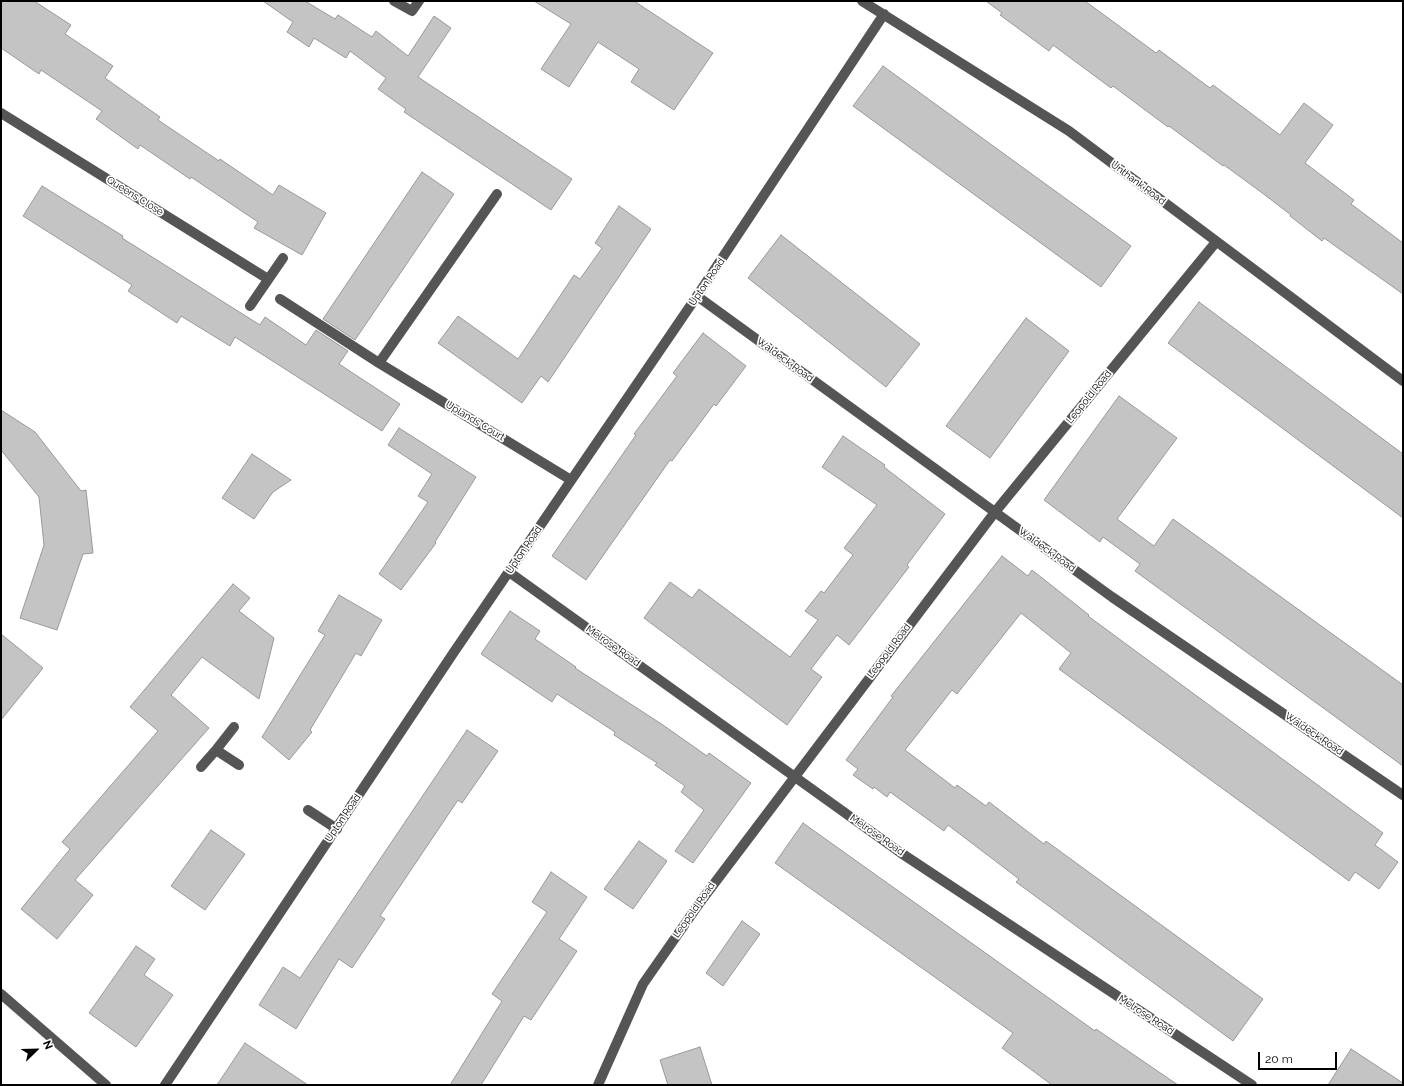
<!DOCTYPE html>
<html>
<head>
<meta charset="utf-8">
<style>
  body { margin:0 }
  #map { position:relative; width:1404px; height:1086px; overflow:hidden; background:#fff; font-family:Raleway,sans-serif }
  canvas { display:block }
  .frame { position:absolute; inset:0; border:2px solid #000; pointer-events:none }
  .north { position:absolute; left:16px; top:1030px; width:40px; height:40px; -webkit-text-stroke:3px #fff; paint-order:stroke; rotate:67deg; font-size:11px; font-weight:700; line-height:16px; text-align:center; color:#000 }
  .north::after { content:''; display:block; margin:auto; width:14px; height:18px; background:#000; clip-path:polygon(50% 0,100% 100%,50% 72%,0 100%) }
  .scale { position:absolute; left:1258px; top:1052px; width:79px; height:18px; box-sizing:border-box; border:2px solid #000; border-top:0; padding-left:5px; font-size:12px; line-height:14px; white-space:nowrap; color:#000; -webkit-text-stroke:3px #fff; paint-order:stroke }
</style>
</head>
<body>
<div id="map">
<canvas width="1404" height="1086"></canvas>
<div class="frame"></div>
<div class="north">N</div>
<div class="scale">20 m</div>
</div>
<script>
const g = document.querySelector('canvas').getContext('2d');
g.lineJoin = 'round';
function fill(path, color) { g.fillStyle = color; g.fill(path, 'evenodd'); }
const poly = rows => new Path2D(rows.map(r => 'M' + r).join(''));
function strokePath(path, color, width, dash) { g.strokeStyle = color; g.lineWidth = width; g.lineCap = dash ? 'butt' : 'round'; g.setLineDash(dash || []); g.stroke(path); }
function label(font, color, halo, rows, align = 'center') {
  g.font = font + ' Raleway,sans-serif'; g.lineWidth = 3.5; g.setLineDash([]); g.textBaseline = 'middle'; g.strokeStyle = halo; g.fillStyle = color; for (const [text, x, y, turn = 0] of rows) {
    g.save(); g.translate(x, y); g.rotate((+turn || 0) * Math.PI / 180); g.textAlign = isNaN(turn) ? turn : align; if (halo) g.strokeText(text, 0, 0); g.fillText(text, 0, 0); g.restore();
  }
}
const building = poly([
  [1,1,34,1,71,25,65,34,113,66,105,78,160,117,158,120,219,161,220,159,273,195,279,185,326,213,302,255,254,228,258,222,191,177,190,179,140,145,138,149,96,119,102,111,41,70,39,74,1,48,1,1],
  [263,1,305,1,335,19,338,15,372,37,376,31,408,56,434,16,451,28,418,77,572,179,551,210,404,112,406,109,378,89,386,78,350,51,346,58,314,38,309,47,287,32,293,22,263,1],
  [534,1,634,1,713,53,674,110,631,82,639,69,598,42,569,87,541,69,571,24,534,1],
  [986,1,1085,1,1156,53,1159,50,1210,88,1213,85,1280,135,1304,103,1333,125,1305,163,1354,200,1351,204,1403,243,1403,294,1324,238,1322,241,1290,216,1291,215,1261,192,1224,165,1223,166,1169,126,1168,127,1113,86,1111,88,1053,45,1049,51,1000,15,1002,13,986,1],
  [883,66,1131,246,1101,287,853,106,883,66],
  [422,172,454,194,355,340,323,319,422,172],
  [42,186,123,236,122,238,260,325,265,317,306,345,316,330,348,351,339,364,400,404,382,431,235,337,230,346,181,316,177,323,128,291,132,285,23,216,42,186],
  [619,206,651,229,548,382,541,376,522,403,438,343,458,316,518,359,574,275,580,279,602,248,595,243,619,206],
  [781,235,920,344,886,387,748,278,781,235],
  [1199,302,1403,454,1403,518,1168,343,1199,302],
  [1026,318,1069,351,990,458,946,426,1026,318],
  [703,333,746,366,716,406,714,404,672,461,670,460,586,580,552,556,636,435,634,434,677,376,673,373,703,333],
  [1119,396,1177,438,1117,519,1154,546,1173,519,1403,685,1403,766,1135,571,1140,564,1103,537,1100,542,1044,500,1119,396],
  [1,410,35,432,81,491,86,490,93,553,83,554,57,630,20,618,44,545,39,497,1,450,1,410],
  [399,428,476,477,435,542,436,543,401,590,379,574,428,502,418,496,432,474,388,445,399,428],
  [843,436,885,465,884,467,945,514,907,565,909,567,849,645,837,635,811,669,822,677,787,725,644,618,670,582,692,598,699,589,790,657,818,620,805,611,821,591,824,593,853,555,844,548,877,505,822,467,843,436],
  [252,454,291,480,273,492,254,519,222,498,252,454],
  [1002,556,1028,576,1032,570,1089,615,1088,616,1383,833,1375,845,1398,862,1379,889,1355,872,1349,881,1059,669,1071,653,1021,613,957,694,952,690,905,750,955,788,957,785,986,806,989,802,1044,844,1046,841,1263,999,1233,1041,1016,882,1019,879,948,825,944,831,890,792,887,797,874,787,873,789,853,775,858,769,846,760,893,697,891,696,1002,556],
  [233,584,250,598,239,611,274,638,259,699,202,657,171,695,209,728,75,880,93,895,57,939,21,909,70,849,62,842,158,731,130,707,233,584],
  [339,595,382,620,361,656,356,653,310,730,312,732,289,760,262,737,325,635,318,631,339,595],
  [510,611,540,631,535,639,576,667,575,668,663,725,707,756,709,753,751,783,693,863,675,851,704,810,681,792,685,786,655,765,657,763,614,735,615,732,557,694,552,702,481,654,510,611],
  [1,634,43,668,1,720,1,634],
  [467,730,498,751,462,803,458,800,380,916,385,919,352,968,339,959,296,1029,259,1005,283,967,300,978,467,730],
  [803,823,1095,1031,1096,1029,1178,1085,1052,1085,1002,1048,1013,1033,775,863,803,823],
  [211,830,245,854,205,910,171,886,211,830],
  [639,841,667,861,633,909,604,889,639,841],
  [551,872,587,897,559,939,577,951,531,1020,524,1016,481,1085,450,1085,502,1001,492,994,547,912,532,902,551,872],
  [742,921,760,934,723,986,706,973,742,921],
  [136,946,155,959,144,975,173,995,136,1047,89,1013,136,946],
  [245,1043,308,1085,217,1085,245,1043],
  [700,1047,712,1085,668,1085,660,1060,700,1047],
  [1351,1049,1403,1083,1403,1085,1328,1085,1351,1049]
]);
fill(building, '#c4c4c4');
strokePath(building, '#999', 1);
strokePath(poly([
  [394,1,412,11,419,1],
  [862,1,1069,131,1403,381],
  [1,113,268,279],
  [697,296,1112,597,1403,795],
  [280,299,379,363,571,480],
  [250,306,283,258],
  [379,363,497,194],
  [509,572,901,853,1252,1085],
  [216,750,234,727],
  [201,767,216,750,239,765],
  [308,810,337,829],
  [1,994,106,1085],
  [165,1085,454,652,697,296,884,14],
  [598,1085,643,984,701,901,995,512,1216,242]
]), '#555', 10);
label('10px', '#000', '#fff', [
  ["Unthank Road",1138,183,37],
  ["Queens Close",135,196,32],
  ["Upton Road",707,282,-56],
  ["Waldeck Road",785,360,36],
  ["Leopold Road",1089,397,-51],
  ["Uplands Court",475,421,31],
  ["Upton Road",524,550,-56],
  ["Waldeck Road",1047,550,36],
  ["Melrose Road",613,646,35],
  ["Leopold Road",889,651,-53],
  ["Waldeck Road",1314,734,34],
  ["Upton Road",343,818,-56],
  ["Melrose Road",877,835,35],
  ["Leopold Road",694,910,-55],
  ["Melrose Road",1146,1015,33]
]);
</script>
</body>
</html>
